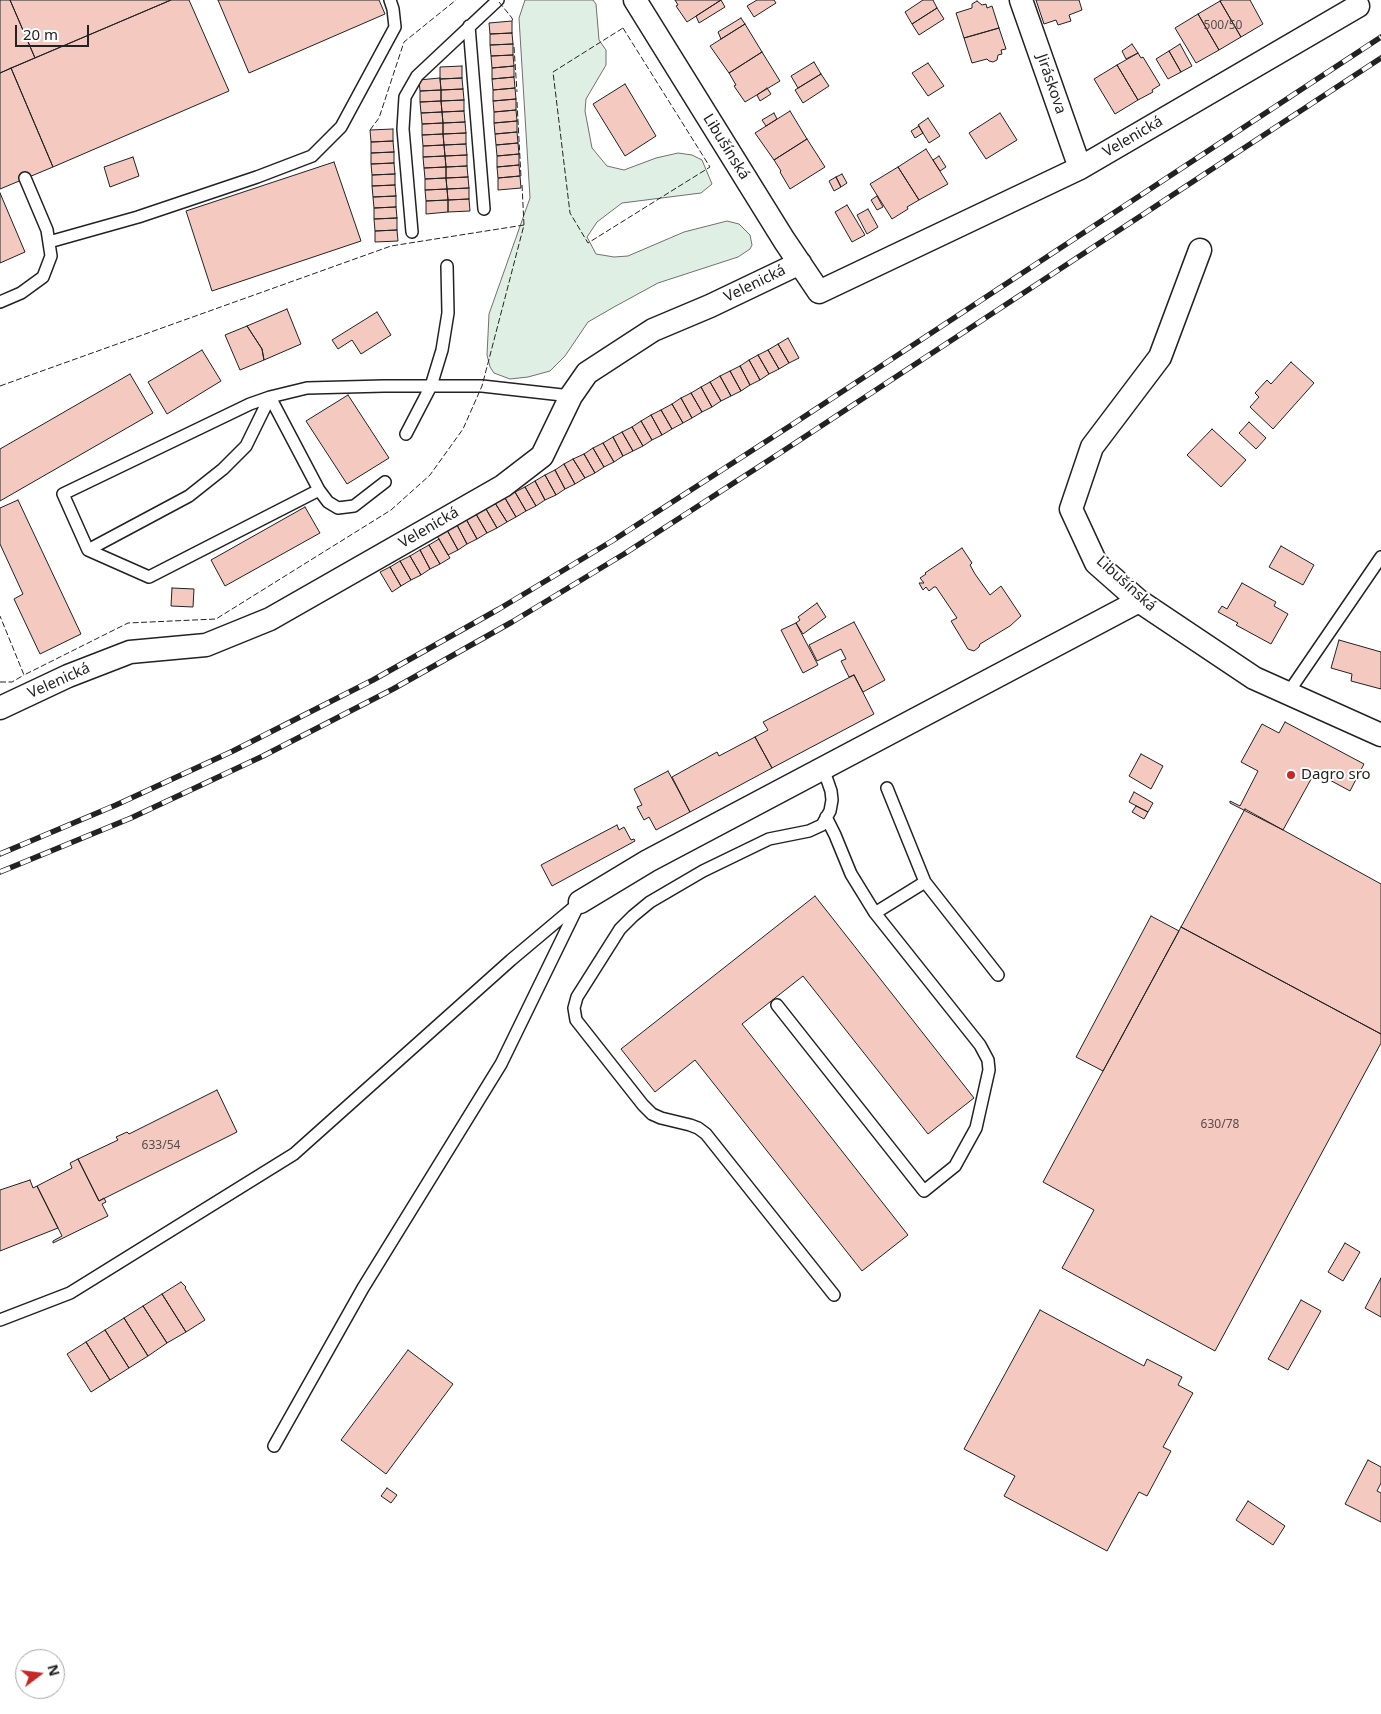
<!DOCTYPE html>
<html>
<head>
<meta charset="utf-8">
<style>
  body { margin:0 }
  #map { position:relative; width:1381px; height:1714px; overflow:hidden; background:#fff; font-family:"Noto Sans",sans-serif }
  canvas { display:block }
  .north { position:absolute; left:15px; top:1649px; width:50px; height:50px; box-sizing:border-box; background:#fff; border:1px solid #a7a7a7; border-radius:50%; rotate:75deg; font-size:14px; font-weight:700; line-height:20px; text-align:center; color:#222 }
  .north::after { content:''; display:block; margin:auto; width:18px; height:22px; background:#c62828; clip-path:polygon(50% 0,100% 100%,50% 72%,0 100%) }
  .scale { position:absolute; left:15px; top:25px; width:74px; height:22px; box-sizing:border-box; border:2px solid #222; border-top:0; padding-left:6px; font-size:15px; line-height:18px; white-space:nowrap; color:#222; -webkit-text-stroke:4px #fff; paint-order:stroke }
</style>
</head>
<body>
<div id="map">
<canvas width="1381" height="1714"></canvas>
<div class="north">N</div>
<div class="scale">20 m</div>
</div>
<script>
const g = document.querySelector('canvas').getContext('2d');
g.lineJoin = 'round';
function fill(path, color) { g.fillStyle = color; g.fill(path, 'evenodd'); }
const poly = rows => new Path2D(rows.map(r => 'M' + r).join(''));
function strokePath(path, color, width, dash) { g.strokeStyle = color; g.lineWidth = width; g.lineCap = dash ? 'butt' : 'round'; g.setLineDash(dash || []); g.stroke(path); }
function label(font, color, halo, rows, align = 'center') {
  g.font = font + ' "Noto Sans",sans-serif'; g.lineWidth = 4; g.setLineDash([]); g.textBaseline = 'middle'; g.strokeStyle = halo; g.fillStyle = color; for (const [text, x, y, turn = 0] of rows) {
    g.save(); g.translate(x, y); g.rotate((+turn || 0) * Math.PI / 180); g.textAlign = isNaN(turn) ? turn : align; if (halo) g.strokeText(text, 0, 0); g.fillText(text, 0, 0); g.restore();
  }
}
const green = poly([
  [525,0,593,0,596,4,599,40,606,50,606,65,586,99,585,111,592,148,607,166,624,170,656,158,678,153,692,155,702,160,712,184,701,193,622,203,597,222,587,237,596,254,614,257,628,256,684,232,727,221,739,224,750,235,752,245,750,249,738,257,658,283,614,307,588,322,565,356,550,371,528,377,510,379,494,373,490,367,487,355,489,314,530,198,519,18,525,0]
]);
fill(green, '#e0efe3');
strokePath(green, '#6f6f6f', 1);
const building = poly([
  [0,0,10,0,35,58,0,73,0,0],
  [10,0,171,0,35,58,10,0],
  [171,0,189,0,229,91,53,167,11,68,171,0],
  [218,0,379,0,385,14,249,73,218,0],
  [675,0,721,0,687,22,676,6,678,5,675,0],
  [721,0,725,7,699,23,696,16,721,0],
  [757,0,774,0,776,3,754,17,747,6,757,0],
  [923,0,933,0,937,8,912,24,905,12,923,0],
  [1036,0,1079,0,1082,10,1069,15,1071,21,1058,25,1056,20,1044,24,1036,0],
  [1222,0,1250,0,1263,24,1241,37,1220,1,1222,0],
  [977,1,982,5,986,4,987,8,992,6,999,28,964,38,956,13,972,8,972,4,977,1],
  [1220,1,1241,37,1219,50,1198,14,1220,1],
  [937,8,944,19,919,35,912,24,937,8],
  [1198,14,1219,50,1196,63,1175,28,1198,14],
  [741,18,745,24,721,39,718,32,741,18],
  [512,21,512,33,490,34,489,23,512,21],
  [745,24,762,52,729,73,710,46,745,24],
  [999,28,1006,49,1001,50,1002,54,998,55,997,60,993,62,989,61,987,59,972,63,964,38,999,28],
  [512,33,513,44,490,45,490,34,512,33],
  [513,44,513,55,491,56,490,45,513,44],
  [1132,44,1138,53,1126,59,1122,51,1132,44],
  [1180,44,1192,66,1181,72,1169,51,1180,44],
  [1169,51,1181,72,1168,79,1156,59,1169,51],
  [762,52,780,81,745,102,734,86,736,85,729,73,762,52],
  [1138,53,1141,58,1143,57,1160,85,1152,90,1153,92,1138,100,1117,65,1138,53],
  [513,55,514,66,492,68,491,56,513,55],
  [814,62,821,74,798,88,791,76,814,62],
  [928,63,944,86,928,96,912,73,928,63],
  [1117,65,1138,100,1115,114,1094,79,1117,65],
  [462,66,462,78,440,79,440,67,462,66],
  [514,66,514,77,492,79,492,68,514,66],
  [11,68,53,167,0,189,0,73,11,68],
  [821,74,829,86,803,103,795,90,821,74],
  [514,77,515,88,493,90,492,79,514,77],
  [440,78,441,90,420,91,419,80,440,78],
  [462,78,463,89,441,90,440,79,462,78],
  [625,84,656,136,625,156,593,104,625,84],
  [515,88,516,99,493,101,493,90,515,88],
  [767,88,771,94,760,101,757,95,767,88],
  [463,89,464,100,441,101,441,90,463,89],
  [441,90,441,101,420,102,420,91,441,90],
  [516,99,516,110,494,112,493,101,516,99],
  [464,100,464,111,442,112,441,101,464,100],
  [441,101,442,112,421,113,420,102,441,101],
  [516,110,517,121,494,123,494,112,516,110],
  [464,111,465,122,443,123,442,112,464,111],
  [790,111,807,139,774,160,755,133,790,111],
  [442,112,443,123,422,124,421,113,442,112],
  [774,113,777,119,766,126,762,120,774,113],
  [1000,113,1017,140,986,159,969,133,1000,113],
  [928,118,940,136,929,143,918,125,928,118],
  [517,121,517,132,495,134,494,123,517,121],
  [465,122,466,133,443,134,443,123,465,122],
  [443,123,443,134,422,135,422,124,443,123],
  [919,126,923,133,915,138,911,131,919,126],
  [393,129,393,141,371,142,370,130,393,129],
  [517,132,518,143,496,145,495,134,517,132],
  [466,133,466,144,444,145,443,134,466,133],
  [443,134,444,145,423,146,422,135,443,134],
  [807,139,825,167,790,189,780,172,781,171,774,160,807,139],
  [393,141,394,152,371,153,371,142,393,141],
  [518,143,519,154,497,156,496,145,518,143],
  [466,144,467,155,445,156,444,145,466,144],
  [444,145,445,156,423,157,423,146,444,145],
  [926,149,948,184,919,200,898,167,926,149],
  [394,152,394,163,371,164,371,153,394,152],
  [519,154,519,165,497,167,497,156,519,154],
  [467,155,467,166,446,167,445,156,467,155],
  [445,156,446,167,424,168,423,157,445,156],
  [939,156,946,167,940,171,933,160,939,156],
  [133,157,139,176,110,187,104,167,133,157],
  [334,162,361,241,212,291,186,211,334,162],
  [394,163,395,174,372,175,371,164,394,163],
  [519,165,520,176,498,178,497,167,519,165],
  [467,166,468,177,446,178,446,167,467,166],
  [446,167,446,178,425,179,424,168,446,167],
  [898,167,919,200,907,207,908,209,892,219,870,184,898,167],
  [395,174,395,185,372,186,372,175,395,174],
  [842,174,847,183,841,187,836,177,842,174],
  [520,176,521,188,498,190,498,178,520,176],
  [468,177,469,188,447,189,446,178,468,177],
  [836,177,841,187,834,191,829,181,836,177],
  [446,178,447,189,425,190,425,179,446,178],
  [395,185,396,196,373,197,372,186,395,185],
  [469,188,469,199,448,200,447,189,469,188],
  [447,189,448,200,426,201,425,190,447,189],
  [0,193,25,252,0,263,0,193],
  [396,196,396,207,374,208,373,197,396,196],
  [877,196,883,207,877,210,871,200,877,196],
  [469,199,470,211,448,212,448,200,469,199],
  [448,200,448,212,426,214,426,201,448,200],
  [847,205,865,235,852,242,835,212,847,205],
  [396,207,397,218,374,219,374,208,396,207],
  [868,209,878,227,867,234,857,215,868,209],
  [397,218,397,230,375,231,374,219,397,218],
  [397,230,398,241,375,242,375,231,397,230],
  [287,309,301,344,264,360,262,349,247,326,287,309],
  [377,312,391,335,361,354,352,340,338,349,332,340,377,312],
  [247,326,262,349,264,360,240,370,225,335,247,326],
  [788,338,799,358,789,363,778,344,788,338],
  [778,344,789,363,779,369,768,350,778,344],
  [202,350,221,381,167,414,148,382,202,350],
  [768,350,779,369,769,374,758,355,768,350],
  [758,355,769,374,760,380,749,360,758,355],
  [749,360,760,380,750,385,740,366,749,360],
  [1291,362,1314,383,1273,429,1250,407,1259,397,1255,393,1267,380,1271,384,1291,362],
  [740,366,750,385,741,391,730,371,740,366],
  [730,371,741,391,731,396,720,376,730,371],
  [130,374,153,413,0,501,0,449,130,374],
  [720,376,731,396,721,401,710,382,720,376],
  [710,382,721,401,712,407,701,387,710,382],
  [701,387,712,407,702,412,691,393,701,387],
  [691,393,702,412,692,418,681,398,691,393],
  [348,395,389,458,347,484,306,421,348,395],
  [681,398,692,418,683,423,672,404,681,398],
  [672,404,683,423,672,429,661,410,672,404],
  [661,410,672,429,662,435,651,415,661,410],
  [651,415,662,435,652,440,641,421,651,415],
  [641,421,652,440,643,446,632,427,641,421],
  [1249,422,1266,438,1256,449,1239,433,1249,422],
  [632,427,643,446,633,451,622,432,632,427],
  [1212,429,1246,460,1221,487,1187,455,1212,429],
  [622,432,633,451,623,456,613,437,622,432],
  [613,437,623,456,614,462,603,443,613,437],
  [603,443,614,462,604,467,593,448,603,443],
  [593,448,604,467,595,473,584,454,593,448],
  [584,454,595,473,585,478,573,459,584,454],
  [573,459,585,478,575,484,564,464,573,459],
  [564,464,575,484,565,489,555,470,564,464],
  [555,470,565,489,556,495,545,475,555,470],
  [545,475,556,495,545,500,535,481,545,475],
  [535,481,545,500,536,506,525,487,535,481],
  [525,487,536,506,526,511,515,492,525,487],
  [515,492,526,511,516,517,505,498,515,492],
  [505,498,516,517,507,522,495,503,505,498],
  [18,500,81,634,40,654,14,599,23,594,0,544,0,508,18,500],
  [495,503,507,522,497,528,486,509,495,503],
  [305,507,320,533,225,586,211,560,305,507],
  [486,509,497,528,487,533,476,514,486,509],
  [476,514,487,533,477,539,466,519,476,514],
  [466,519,477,539,467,544,457,525,466,519],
  [457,525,467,544,458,550,447,530,457,525],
  [447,530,458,550,448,555,437,536,447,530],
  [439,539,450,558,440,564,429,545,439,539],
  [429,545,440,564,430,569,420,550,429,545],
  [1281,546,1314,565,1303,585,1269,567,1281,546],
  [962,548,972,563,970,565,975,574,990,595,1001,586,1021,616,1010,626,980,644,979,647,974,651,968,649,951,621,957,618,936,587,934,587,929,591,926,587,923,590,919,583,924,583,920,578,926,574,925,573,962,548],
  [420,550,430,569,421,575,410,556,420,550],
  [410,556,421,575,411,580,400,561,410,556],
  [400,561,411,580,401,586,390,567,400,561],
  [390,567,401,586,392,592,380,572,390,567],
  [1242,583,1276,602,1274,606,1288,614,1271,644,1236,625,1238,623,1218,612,1222,606,1227,609,1242,583],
  [172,588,194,589,193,607,171,606,172,588],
  [817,603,826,617,803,634,796,623,800,620,798,617,817,603],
  [854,622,885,680,863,692,854,675,849,677,841,661,846,659,841,649,817,661,809,645,854,622],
  [796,623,818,665,803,673,781,630,796,623],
  [1339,640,1381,652,1381,689,1351,681,1352,674,1331,668,1339,640],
  [854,675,874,714,772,768,755,737,768,730,763,722,854,675],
  [1285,722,1364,764,1350,791,1315,772,1283,830,1230,803,1230,801,1240,806,1258,771,1241,762,1262,724,1279,733,1285,722],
  [755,737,772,768,690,812,672,777,717,752,719,756,755,737],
  [1141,754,1163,766,1151,789,1129,776,1141,754],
  [668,771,690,812,656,830,649,817,644,820,637,807,642,805,634,789,668,771],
  [1134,792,1153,803,1148,812,1129,802,1134,792],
  [1136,806,1148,812,1144,819,1132,812,1136,806],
  [1245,809,1381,884,1381,1034,1181,927,1245,809],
  [617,825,619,830,624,827,631,840,634,839,635,841,552,886,541,865,617,825],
  [815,896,974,1098,928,1134,803,976,742,1024,908,1235,862,1271,695,1060,655,1092,621,1049,815,896],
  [1151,916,1179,931,1103,1071,1076,1057,1151,916],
  [1181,927,1381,1034,1381,1043,1215,1351,1062,1268,1094,1210,1043,1182,1181,927],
  [217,1090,237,1132,99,1201,78,1159,118,1140,116,1137,127,1132,129,1134,217,1090],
  [78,1159,99,1201,104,1198,106,1202,102,1204,108,1216,53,1243,53,1241,62,1236,37,1186,72,1168,70,1163,78,1159],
  [30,1180,33,1188,37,1186,58,1228,0,1251,0,1190,30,1180],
  [1345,1243,1360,1252,1343,1281,1328,1272,1345,1243],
  [1381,1278,1381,1317,1365,1308,1381,1278],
  [181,1282,186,1287,185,1288,205,1320,186,1332,162,1294,181,1282],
  [162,1294,186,1332,167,1343,143,1306,162,1294],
  [1301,1300,1321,1311,1288,1370,1268,1359,1301,1300],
  [143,1306,167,1343,148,1356,124,1318,143,1306],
  [1040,1310,1144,1366,1147,1359,1182,1377,1178,1385,1193,1393,1163,1447,1171,1451,1147,1496,1139,1492,1107,1551,1004,1496,1015,1476,964,1449,1040,1310],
  [124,1318,148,1356,129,1368,105,1330,124,1318],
  [105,1330,129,1368,110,1380,86,1342,105,1330],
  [86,1342,110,1380,91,1392,67,1354,86,1342],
  [408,1350,453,1384,386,1474,341,1440,408,1350],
  [1368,1460,1381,1467,1381,1483,1377,1491,1381,1493,1381,1522,1345,1504,1368,1460],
  [387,1488,397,1495,391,1503,381,1496,387,1488],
  [1248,1501,1285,1526,1273,1545,1236,1520,1248,1501]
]);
fill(building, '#f3c9c0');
strokePath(building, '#222', 1);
const lane = poly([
  [469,26,484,209],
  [412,232,403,129,405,97,417,76,498,0],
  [49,242,138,217,257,177,312,156,341,127,395,27,393,9,390,0],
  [0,302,21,293,43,277,51,256,47,230,25,178],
  [270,397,319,490,149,577,88,550,63,494,250,404,270,397,307,388,384,386,482,386,571,396],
  [406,434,431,386,442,350,448,313,447,266],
  [319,490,328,502,338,508,354,506,385,482],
  [88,550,189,496,223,469,246,446,270,397],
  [1288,693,1381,557],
  [823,768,831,791,832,800,830,811,822,825,809,831,769,839,703,871,650,902,633,916,620,929,577,997,574,1008,576,1020,643,1105,652,1114,661,1118,690,1125,698,1128,706,1134,834,1295],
  [887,788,925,882,998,975],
  [875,913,925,882],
  [777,1005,924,1191,955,1166,976,1128,989,1070,988,1060,980,1045,875,913,851,874,835,835,826,817],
  [0,1320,70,1293,294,1154,511,960,580,902],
  [274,1446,363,1288,501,1064,578,906]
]);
const street = poly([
  [635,0,784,240,819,292,1080,168,1358,6],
  [1021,0,1080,168],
  [1200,250,1160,357,1092,447,1071,509,1096,563,1139,601,1254,678,1381,735],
  [0,708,68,676,130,652,206,645,270,619,503,486,542,456,571,396,587,373,653,330,710,306,800,263],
  [580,902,648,861,1139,601]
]);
strokePath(lane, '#222', 14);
strokePath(street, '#222', 25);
strokePath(lane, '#fff', 11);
strokePath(street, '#fff', 22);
const rail = poly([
  [0,854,116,805,233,751,373,680,499,609,612,541,793,424,1381,37],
  [0,872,131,818,263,756,393,689,512,622,624,554,780,453,1381,58]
]);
strokePath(rail, '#222', 5.5);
strokePath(rail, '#fff', 4, [11]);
strokePath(poly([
  [499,2,512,18,513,22],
  [623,28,710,167,588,243,570,213,553,72,623,28],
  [514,47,517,92],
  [517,102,521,177],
  [370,130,379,118,404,42,456,0],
  [522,185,524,225],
  [0,386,391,246,524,225,482,386,463,429,430,475,391,510,216,619,128,623,24,675,0,616],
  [0,682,12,682,24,675]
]), '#222', 1, [6, 2.5]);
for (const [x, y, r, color] of [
  [1291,775,5,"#c62828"]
]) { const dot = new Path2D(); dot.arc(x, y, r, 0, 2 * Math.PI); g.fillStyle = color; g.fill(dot); strokePath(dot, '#fff', 2); }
label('12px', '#564c4a', null, [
  ["500/50",1223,26],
  ["630/78",1220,1125],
  ["633/54",161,1146]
]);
label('15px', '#222', '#fff', [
  ["Jiráskova",1051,84,71],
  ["Velenická",1133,137,-30],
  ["Libušínská",726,147,58],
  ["Velenická",755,284,-26],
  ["Velenická",429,528,-30],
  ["Libušínská",1126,584,42],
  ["Velenická",59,681,-24]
]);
label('15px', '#222', '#fff', [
  ["Dagro sro",1301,775]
], 'left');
</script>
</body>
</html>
